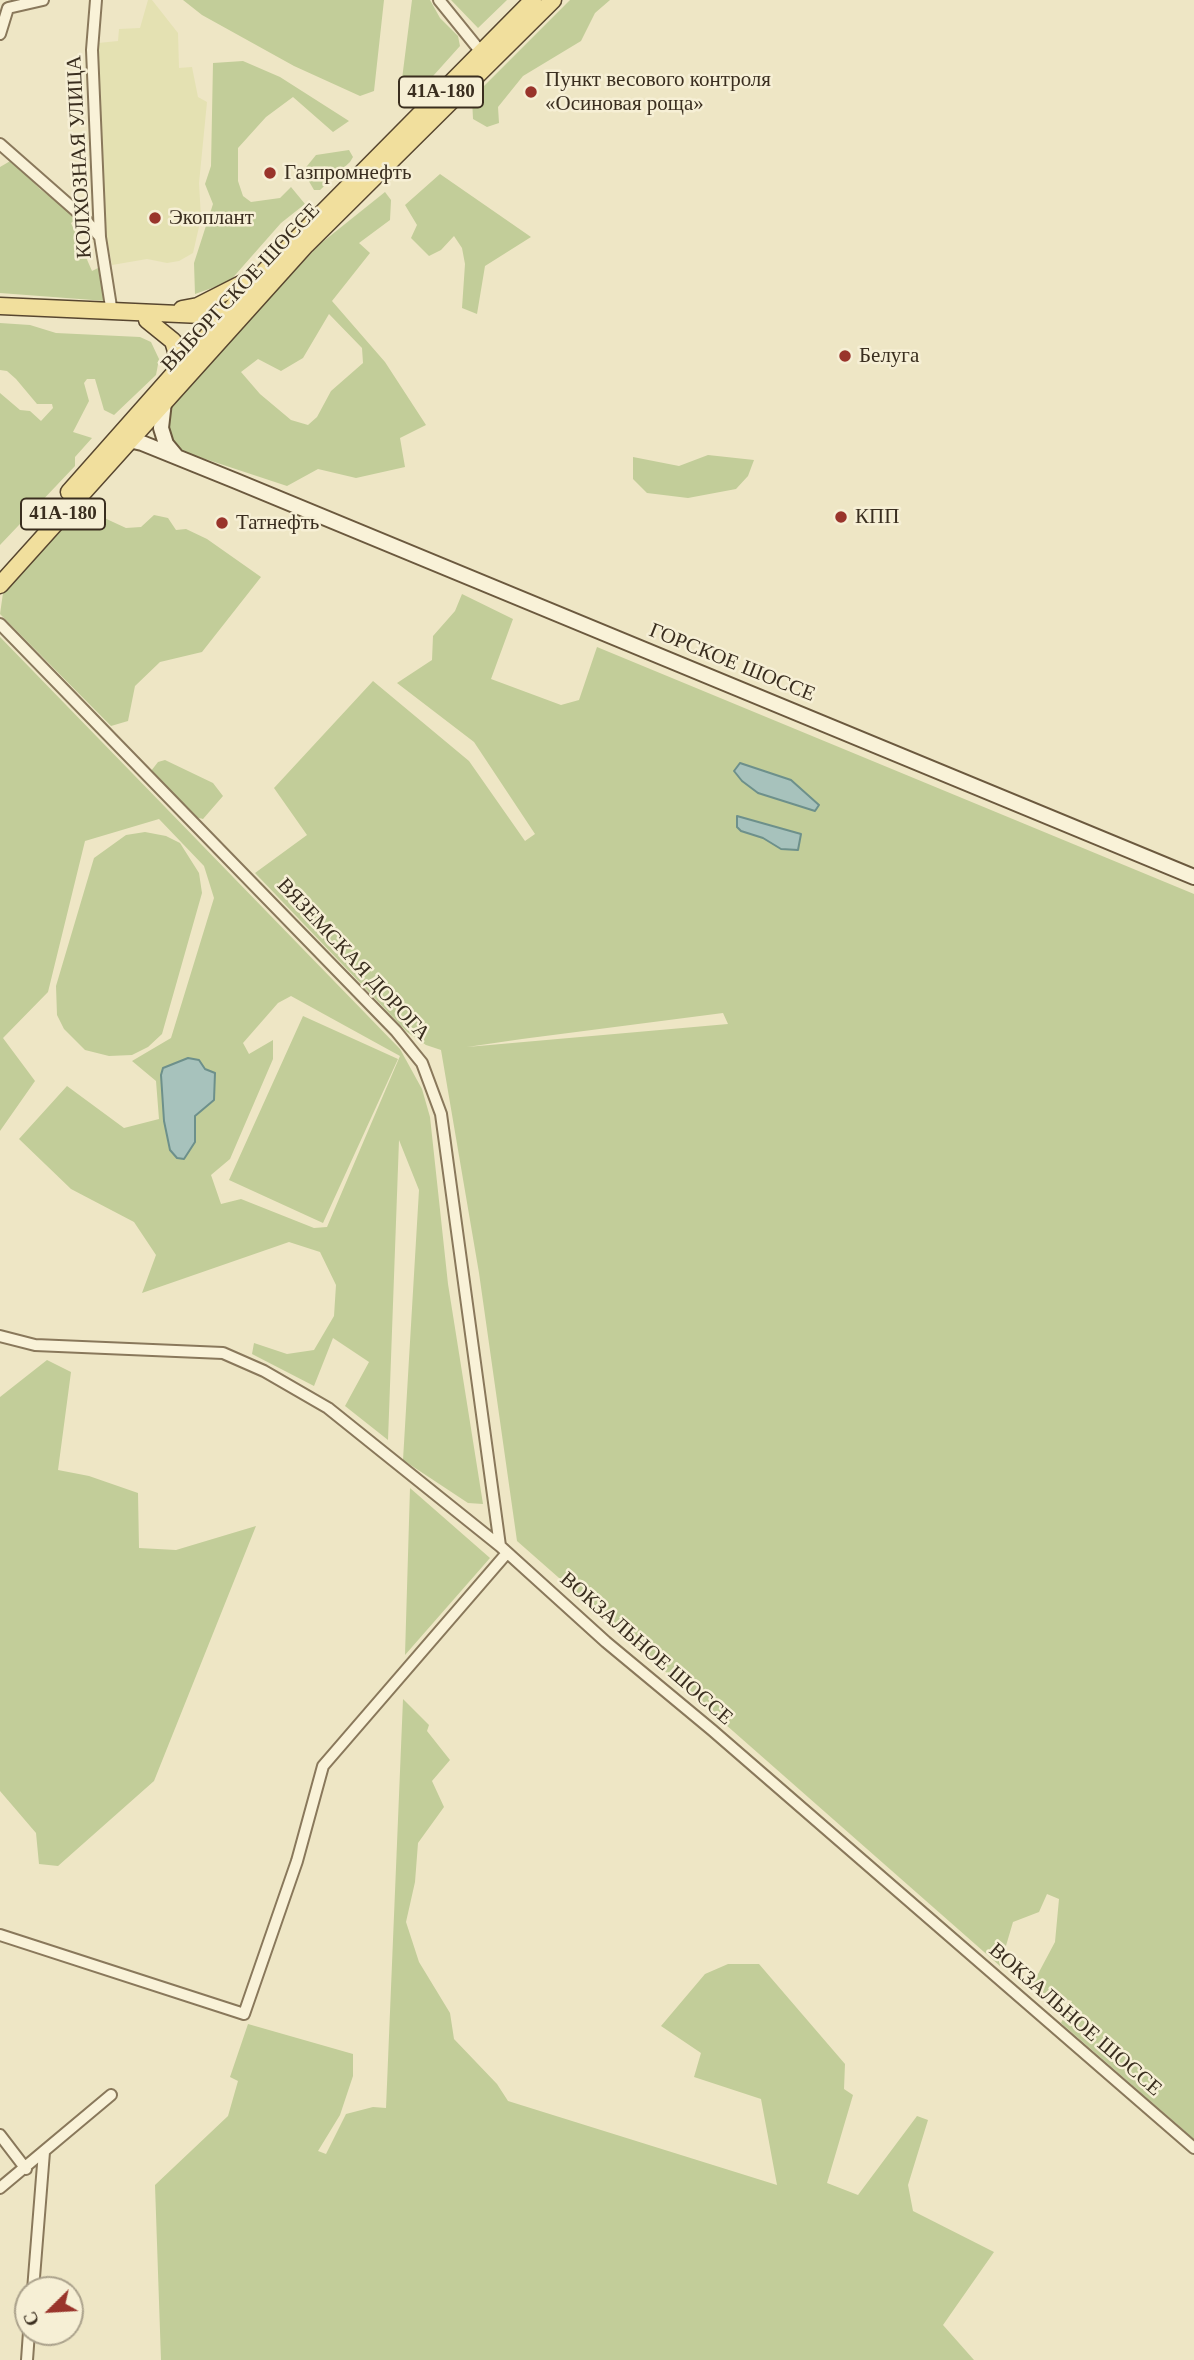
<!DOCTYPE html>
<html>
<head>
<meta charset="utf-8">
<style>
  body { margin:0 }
  #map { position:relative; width:1194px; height:2360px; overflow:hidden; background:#eee6c5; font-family:Georgia,serif }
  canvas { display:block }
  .north { position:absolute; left:14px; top:2276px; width:70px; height:70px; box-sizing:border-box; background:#f6efd5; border:2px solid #aba28c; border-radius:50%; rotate:246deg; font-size:19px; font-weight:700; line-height:28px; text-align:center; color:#3a2e1f }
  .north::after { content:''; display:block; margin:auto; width:24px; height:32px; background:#99342b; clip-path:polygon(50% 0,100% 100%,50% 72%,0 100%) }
</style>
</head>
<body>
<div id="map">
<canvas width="1194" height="2360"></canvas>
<div class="north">С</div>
</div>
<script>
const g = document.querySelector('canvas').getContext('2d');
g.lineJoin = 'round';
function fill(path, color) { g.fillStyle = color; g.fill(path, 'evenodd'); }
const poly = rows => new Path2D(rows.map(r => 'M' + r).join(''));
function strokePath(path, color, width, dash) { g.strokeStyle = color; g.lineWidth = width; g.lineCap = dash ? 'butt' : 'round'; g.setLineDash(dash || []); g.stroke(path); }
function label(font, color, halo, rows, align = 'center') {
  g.font = font + ' Georgia,serif'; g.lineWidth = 5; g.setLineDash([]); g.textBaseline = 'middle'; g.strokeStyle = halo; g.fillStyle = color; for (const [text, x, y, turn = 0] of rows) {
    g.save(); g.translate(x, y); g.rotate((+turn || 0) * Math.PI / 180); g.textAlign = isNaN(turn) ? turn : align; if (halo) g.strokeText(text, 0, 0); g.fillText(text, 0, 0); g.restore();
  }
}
fill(poly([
  [148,0,152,0,178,33,179,68,192,67,198,97,207,102,199,183,201,218,193,253,179,261,167,263,147,259,112,265,106,234,98,43,118,41,119,29,140,28]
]), '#e4e1b2');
fill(poly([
  [183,0,384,0,374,91,360,96,294,66,202,15],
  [412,0,430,0,440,18,458,36,460,46,416,95,406,96,401,87],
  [451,0,507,0,478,28],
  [570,0,610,0,595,13,581,41,523,76,498,107,499,123,487,127,473,119,472,98],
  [243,61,280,77,349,121,333,132,293,97,266,117,238,148,238,181,243,196,251,202,280,198,291,187,305,204,281,223,229,282,195,294,194,263,213,204,205,184,211,166,213,63],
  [349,150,353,157,350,162,320,190,314,190,303,171,316,155],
  [12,160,40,189,78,218,71,223,92,271,100,267,106,301,0,293,0,167],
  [440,174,531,237,485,266,477,314,462,308,465,264,462,248,454,236,441,250,429,256,411,238,417,225,405,205],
  [385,192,391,200,390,220,359,243,370,253,332,301,385,362,426,425,400,438,405,467,356,478,318,469,287,486,181,451,169,441,165,412,172,401,320,244],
  [329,314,362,348,363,363,331,391,317,417,308,425,291,420,260,394,241,372,258,359,281,371,303,358],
  [0,323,30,325,56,333,140,337,151,342,159,359,156,375,114,415,104,410,95,379,87,379,84,383,89,401,73,432,92,438,75,457,75,466,0,545,0,393,20,410,30,411,41,421,53,408,52,404,37,404,16,379,7,371,0,370],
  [708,455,754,460,748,476,736,489,688,498,647,493,633,479,633,457,679,466],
  [154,515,168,518,176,530,186,529,207,539,261,577,202,652,160,662,135,686,128,721,111,726,0,614,3,593,58,527,100,516,126,528,141,527],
  [462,594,513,619,491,679,561,705,579,700,597,647,1194,894,1194,2139,1061,2023,1072,2001,1030,1989,1055,1942,1059,1899,1047,1894,1039,1912,1013,1922,1000,1966,517,1541,479,1273,441,1050,426,1045,407,1032,255,873,307,835,274,788,373,681,469,761,525,841,535,834,474,742,397,683,432,660,433,636,455,611],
  [723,1013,728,1024,467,1047,522,1039],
  [0,637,400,1049,422,1089,430,1117,448,1284,483,1504,468,1503,403,1460,419,1190,399,1140,388,1440,345,1406,369,1362,333,1338,314,1386,252,1354,254,1343,287,1354,314,1350,334,1316,336,1285,320,1252,289,1242,142,1293,156,1255,134,1222,71,1189,19,1139,67,1086,124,1128,159,1119,156,1081,132,1061,171,1038,214,898,204,866,159,819,85,841,48,992,3,1038,35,1081,0,1131],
  [291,996,400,1056,327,1227,314,1228,241,1199,221,1204,211,1175,230,1159,273,1059,273,1040,249,1054,243,1043,278,1003],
  [165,760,213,783,223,796,203,819,195,817,151,771,158,762],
  [145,832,166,836,180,843,199,873,202,893,162,1034,148,1047,132,1055,109,1056,85,1050,64,1029,57,1015,56,986,94,858,126,835],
  [303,1016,398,1059,323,1223,229,1180],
  [47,1360,71,1372,58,1470,89,1476,138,1493,139,1548,176,1550,256,1526,154,1781,58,1866,39,1864,36,1833,0,1791,0,1397],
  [410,1488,490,1558,405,1655],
  [403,1699,429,1725,427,1731,450,1760,432,1781,444,1807,418,1843,415,1882,406,1922,419,1962,450,2013,454,2039,497,2084,508,2101,777,2185,761,2099,694,2077,701,2053,661,2026,705,1974,728,1964,759,1964,845,2064,844,2089,853,2095,827,2183,858,2195,917,2116,928,2120,908,2185,913,2211,994,2252,943,2325,974,2360,161,2360,155,2185,228,2116,238,2081,230,2077,248,2024,353,2054,353,2076,340,2115,318,2151,326,2154,346,2114,373,2107,386,2108]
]), '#c2cd99');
const water = poly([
  [740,763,791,780,819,805,815,811,758,793,742,781,734,771,740,763],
  [737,816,801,834,798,850,781,849,763,838,741,831,737,827,737,816],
  [188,1058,199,1060,205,1069,215,1073,214,1100,195,1116,195,1142,184,1159,177,1158,170,1150,164,1121,161,1075,163,1068,188,1058]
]);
fill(water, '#a7c2bc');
strokePath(water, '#6d908b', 2);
const minor = poly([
  [96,0,92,50,100,237,112,313],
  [439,0,481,52],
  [0,34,8,8,43,0],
  [0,144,83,217,100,237],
  [0,624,396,1031,422,1063,441,1114,500,1546],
  [0,1336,35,1345,223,1353,264,1371,328,1408,500,1546,606,1642,712,1730,1194,2148],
  [0,1935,244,2014,297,1861,323,1766,507,1553],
  [0,2135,26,2169],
  [0,2188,111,2095],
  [33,2290,44,2152],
  [27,2360,29,2332]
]);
const secondary = poly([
  [164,402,161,428,166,444,176,456],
  [124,439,142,443,236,481,1194,877]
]);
const primary = poly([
  [0,306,224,316,229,319],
  [182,309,198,306,251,279],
  [147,320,173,341,178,358,175,371],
  [69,492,263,273,533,0],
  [0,585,306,245,553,0]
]);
strokePath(minor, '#89785b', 14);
strokePath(secondary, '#6b593e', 18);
strokePath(primary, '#57462f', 19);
strokePath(minor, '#f9f2d8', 10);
strokePath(secondary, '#f9f2d8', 14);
strokePath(primary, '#f1df9d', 16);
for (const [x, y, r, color] of [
  [531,92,7,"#99342b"],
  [270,173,7,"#99342b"],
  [155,218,7,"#99342b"],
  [845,356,7,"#99342b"],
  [841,517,7,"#99342b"],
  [222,523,7,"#99342b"]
]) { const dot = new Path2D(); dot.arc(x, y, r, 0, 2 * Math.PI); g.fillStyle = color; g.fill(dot); strokePath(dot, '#f6efd5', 2.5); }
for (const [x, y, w] of [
  [441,92,84],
  [63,514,84]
]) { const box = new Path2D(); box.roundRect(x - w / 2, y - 15.5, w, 31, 5); g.fillStyle = '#f6efd5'; g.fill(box); strokePath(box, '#3a2e1f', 2); }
label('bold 19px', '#3a2e1f', null, [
  ["41А-180",441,92],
  ["41А-180",63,514]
]);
label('21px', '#3a2e1f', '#f6efd5', [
  ["Пункт весового контроля",545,80],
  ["«Осиновая роща»",545,104],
  ["Газпромнефть",284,173],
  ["Экоплант",169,218],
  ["Белуга",859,356],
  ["КПП",855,517],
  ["Татнефть",236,523]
], 'left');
label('21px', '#3a2e1f', '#f6efd5', [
  ["КОЛХОЗНАЯ УЛИЦА",80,157,-93],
  ["ВЫБОРГСКОЕ ШОССЕ",241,288,-47],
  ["ГОРСКОЕ ШОССЕ",732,663,22],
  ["ВЯЗЕМСКАЯ ДОРОГА",353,960,47],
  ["ВОКЗАЛЬНОЕ ШОССЕ",646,1649,41],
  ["ВОКЗАЛЬНОЕ ШОССЕ",1075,2020,41]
]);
</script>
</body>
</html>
